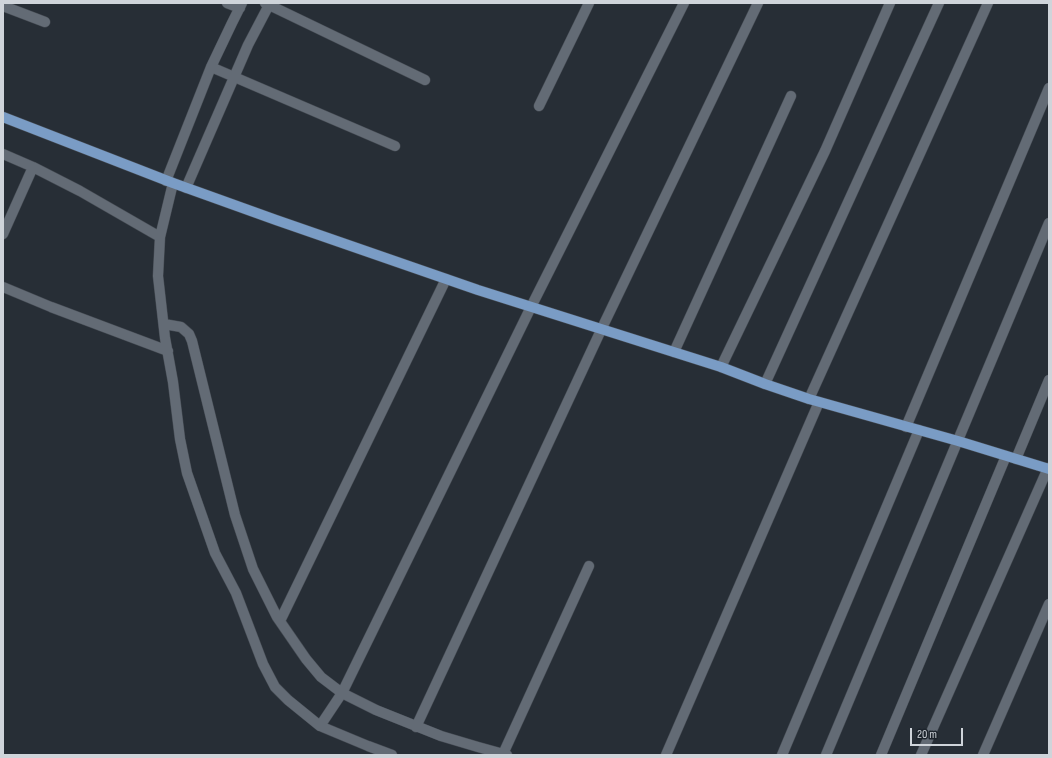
<!DOCTYPE html>
<html>
<head>
<meta charset="utf-8">
<style>
  body { margin:0 }
  #map { position:relative; width:1052px; height:758px; overflow:hidden; background:#272e36; font-family:"Sofia Sans Condensed",sans-serif }
  canvas { display:block }
  .frame { position:absolute; inset:0; border:4px solid #cfd4da; pointer-events:none }
  .scale { position:absolute; left:910px; top:728px; width:53px; height:18px; box-sizing:border-box; border:2px solid #cfd4da; border-top:0; padding-left:5px; font-size:12px; line-height:14px; white-space:nowrap; color:#cfd4da; -webkit-text-stroke:3px #1d242c; paint-order:stroke }
</style>
</head>
<body>
<div id="map">
<canvas width="1052" height="758"></canvas>
<div class="frame"></div>
<div class="scale">20 m</div>
</div>
<script>
const g = document.querySelector('canvas').getContext('2d');
g.lineJoin = 'round';
const poly = rows => new Path2D(rows.map(r => 'M' + r).join(''));
function strokePath(path, color, width, dash) { g.strokeStyle = color; g.lineWidth = width; g.lineCap = dash ? 'butt' : 'round'; g.setLineDash(dash || []); g.stroke(path); }
const street = poly([
  [227,3,240,8],
  [265,3,425,80],
  [3,6,45,22],
  [211,67,395,146],
  [539,106,589,3],
  [3,154,33,167,80,191,160,237],
  [166,181,211,67,232,23,242,3],
  [173,183,160,237,158,276,165,338,173,382,180,439,187,473,215,553,236,593,263,664,275,687,288,700,320,726,368,746,392,755],
  [186,188,248,45,270,3],
  [3,234,33,167],
  [3,287,51,307,168,351],
  [164,324,181,327,189,334,192,341,235,515,253,569,277,617,306,659,321,677,342,693,376,710,441,736,478,747,507,755],
  [674,352,791,96],
  [721,367,825,151,890,3],
  [765,384,939,3],
  [809,399,988,3],
  [906,427,1049,88],
  [1016,459,1049,380],
  [280,621,446,279],
  [320,726,342,693,531,307,684,3],
  [416,727,602,328,758,3],
  [503,754,589,566],
  [666,755,819,402],
  [782,755,919,430],
  [826,755,1049,223],
  [881,755,1006,456],
  [921,755,1048,468],
  [983,755,1049,604]
]);
const primary = poly([
  [3,117,173,183,276,220,478,290,721,367,765,384,809,399,958,441,1049,469]
]);
strokePath(street, '#454b53', 11);
strokePath(primary, '#454b53', 11);
strokePath(street, '#636b75', 10);
strokePath(primary, '#7a9cc5', 10);
</script>
</body>
</html>
